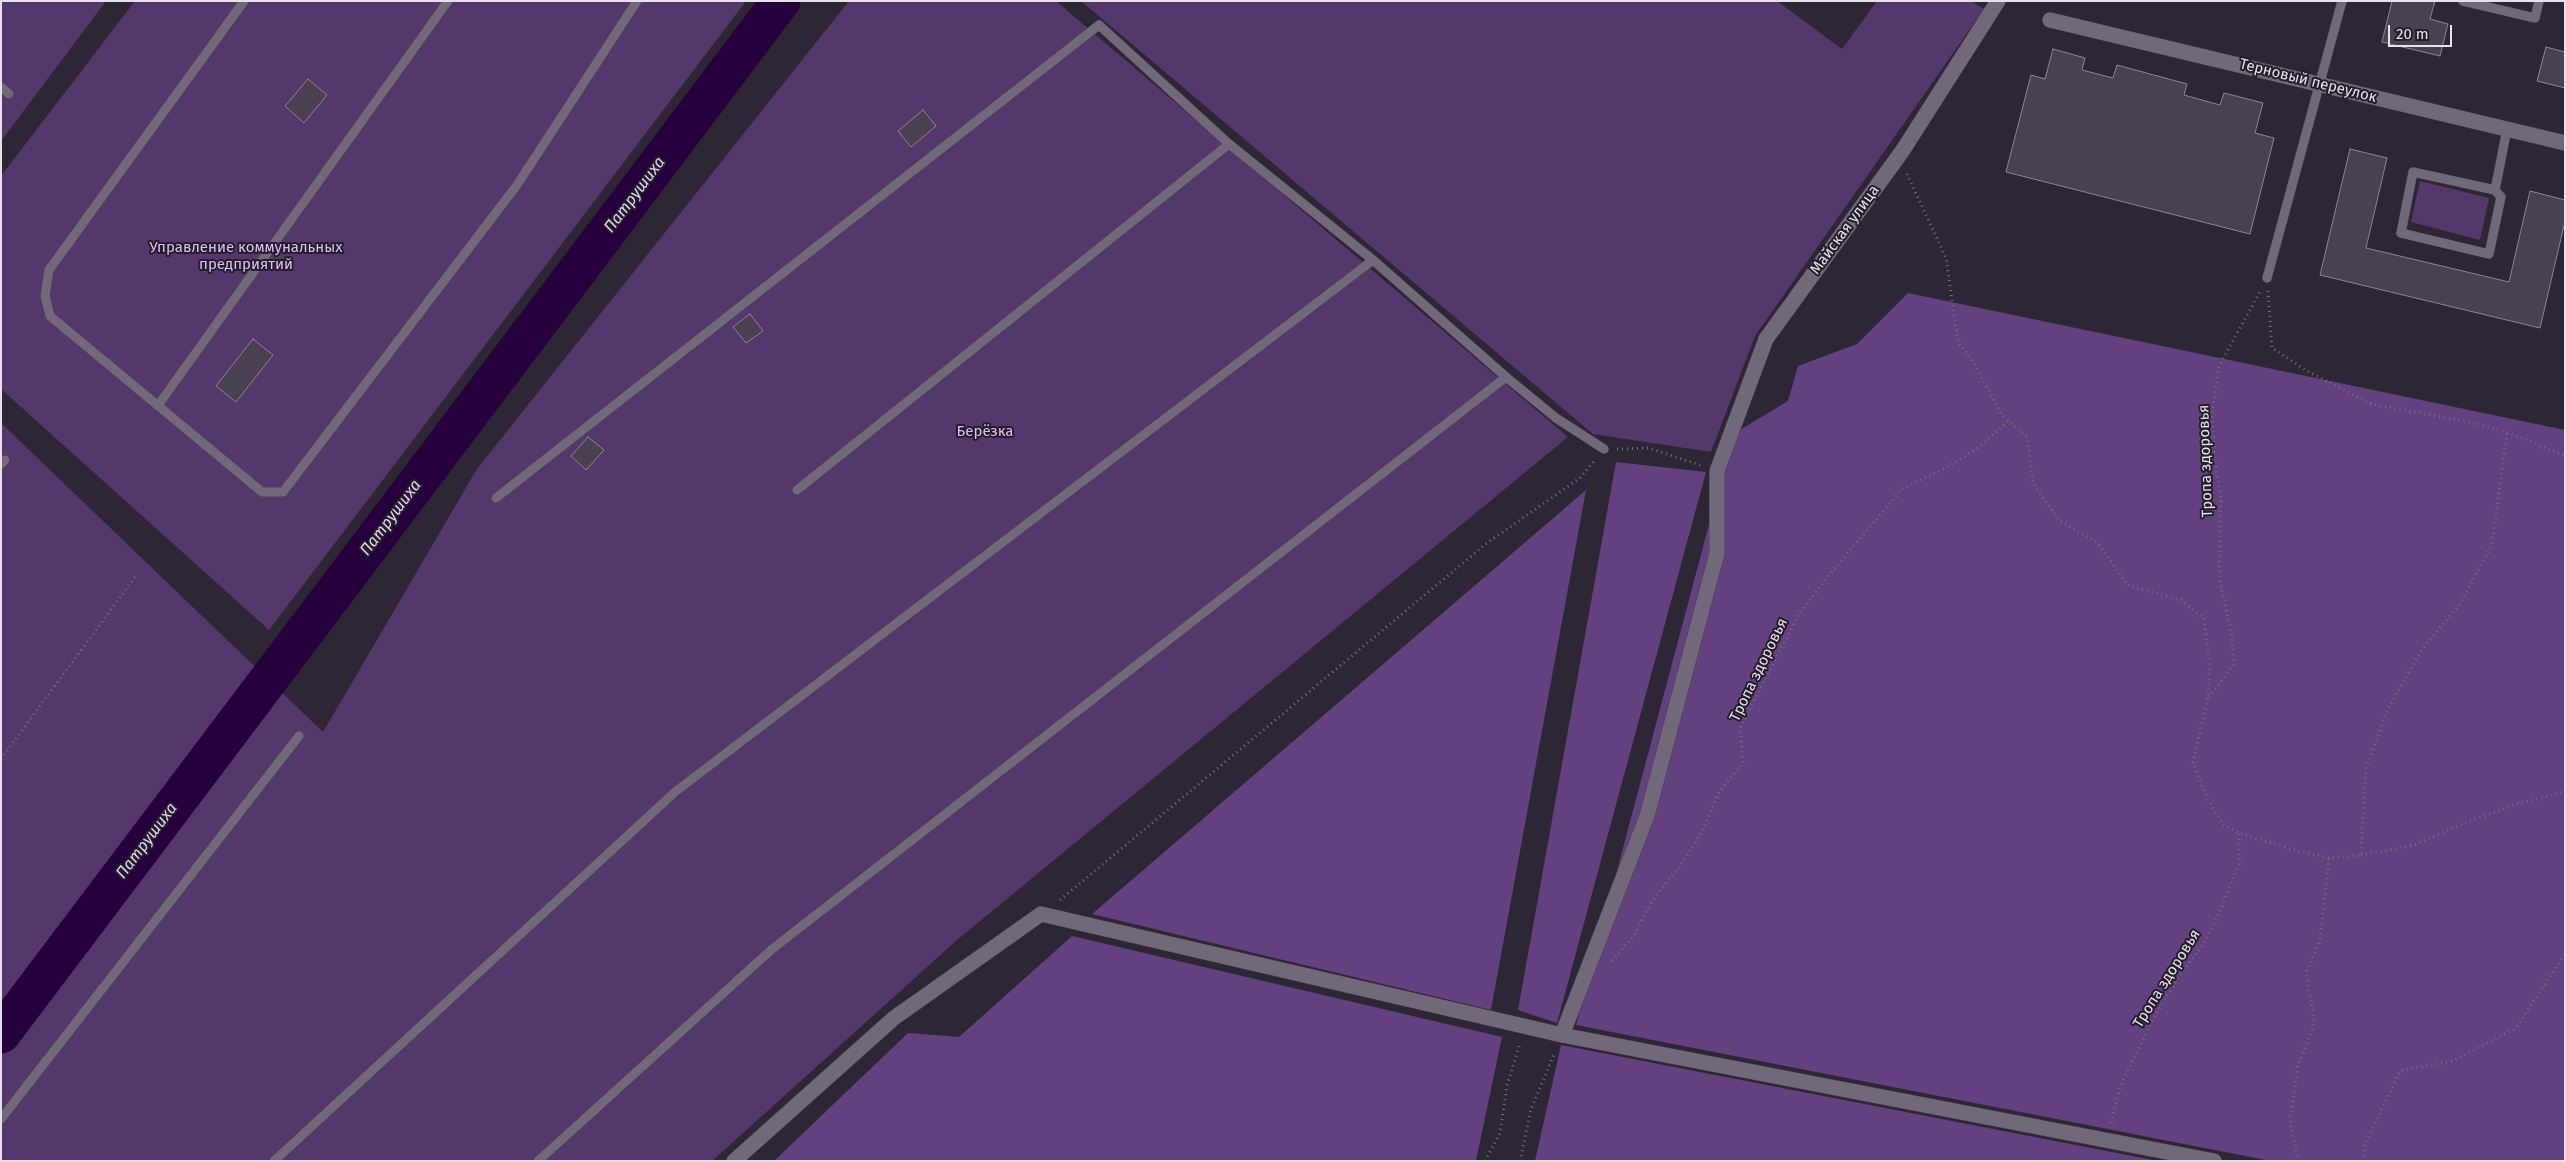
<!DOCTYPE html>
<html>
<head>
<meta charset="utf-8">
<style>
  body { margin:0 }
  #map { position:relative; width:2566px; height:1162px; overflow:hidden; background:#2d2634; font-family:"Fira Sans",sans-serif }
  canvas { display:block }
  .frame { position:absolute; inset:0; border:2px solid #e6e1eb; pointer-events:none }
  .scale { position:absolute; left:2388px; top:25px; width:64px; height:22px; box-sizing:border-box; border:2px solid #e6e1eb; border-top:0; padding-left:6px; font-size:15px; line-height:18px; white-space:nowrap; color:#e6e1eb; -webkit-text-stroke:4px #241d2a; paint-order:stroke }
</style>
</head>
<body>
<div id="map">
<canvas width="2566" height="1162"></canvas>
<div class="frame"></div>
<div class="scale">20 m</div>
</div>
<script>
const g = document.querySelector('canvas').getContext('2d');
g.lineJoin = 'round';
function fill(path, color) { g.fillStyle = color; g.fill(path, 'evenodd'); }
const poly = rows => new Path2D(rows.map(r => 'M' + r).join(''));
function strokePath(path, color, width, dash) { g.strokeStyle = color; g.lineWidth = width; g.lineCap = dash ? 'butt' : 'round'; g.setLineDash(dash || []); g.stroke(path); }
function label(font, color, halo, rows, align = 'center') {
  g.font = font + ' "Fira Sans",sans-serif'; g.lineWidth = 4; g.setLineDash([]); g.textBaseline = 'middle'; g.strokeStyle = halo; g.fillStyle = color; for (const [text, x, y, turn = 0] of rows) {
    g.save(); g.translate(x, y); g.rotate((+turn || 0) * Math.PI / 180); g.textAlign = isNaN(turn) ? turn : align; if (halo) g.strokeText(text, 0, 0); g.fillText(text, 0, 0); g.restore();
  }
}
fill(poly([
  [1,1,106,1,1,141],
  [135,1,746,1,269,630,1,389,1,176],
  [849,1,1056,1,1568,437,957,940,712,1161,1,1161,1,423,323,732,477,469],
  [1081,1,1777,1,1842,49,1877,1,1971,1,1984,9,1755,336,1711,452,1593,434],
  [2420,181,2489,198,2480,240,2411,222]
]), '#54386c');
fill(poly([
  [1908,293,2565,430,2565,1161,2271,1161,1576,1025,1733,434,1788,401,1798,366,1857,344],
  [1616,462,1706,472,1557,1023,1518,1010],
  [1586,490,1491,1010,1092,914],
  [1072,936,1502,1037,1476,1161,774,1161,908,1033,959,1037],
  [1561,1045,2158,1161,1535,1161]
]), '#63407f');
strokePath(poly([
  [1,1034,781,1]
]), '#26003c', 39);
const building = poly([
  [2392,1,2435,1,2430,19,2448,24,2440,56,2382,42,2392,1],
  [2546,47,2565,52,2565,88,2537,81,2546,47],
  [2053,49,2085,58,2082,70,2113,78,2117,65,2187,84,2184,95,2220,105,2224,93,2263,103,2255,133,2274,138,2250,234,2006,172,2031,75,2045,79,2053,49],
  [308,79,327,95,304,123,285,106,308,79],
  [923,110,936,126,911,147,898,131,923,110],
  [2350,149,2387,158,2366,248,2383,252,2509,282,2530,191,2565,200,2565,221,2540,328,2320,275,2350,149],
  [750,314,763,331,746,343,733,327,750,314],
  [253,339,273,355,236,402,216,386,253,339],
  [588,437,604,450,586,470,571,456,588,437]
]);
fill(building, '#494150');
strokePath(building, '#8d8496', 1);
const lane = poly([
  [244,1,49,270,45,296,50,316,262,492,283,492,517,185,637,1],
  [2463,1,2535,18,2539,1],
  [1,87,9,94],
  [2413,172,2495,190,2501,197,2489,254,2401,233,2413,172],
  [2495,190,2507,129],
  [2267,278,2342,1],
  [159,404,448,1],
  [1,464,5,460],
  [797,490,1229,144],
  [496,498,1099,25,1229,144,1373,260,1506,377,1556,418,1604,449],
  [1,1119,299,736],
  [274,1161,675,792,1373,260],
  [538,1161,771,950,1506,377]
]);
const street = poly([
  [2050,20,2565,143],
  [1562,1035,1647,816,1717,553,1717,471,1766,339,1903,150,1998,1],
  [734,1161,894,1018,1041,914,1562,1035,2214,1161]
]);
strokePath(lane, '#48414e', 10);
strokePath(street, '#48414e', 16);
strokePath(poly([
  [1907,174,1946,258,1958,342,1974,363,2001,414,2027,437,2033,483,2059,520,2098,543,2127,585,2181,600,2204,619,2210,665,2208,697,2193,762,2208,800,2223,824,2239,833,2298,851,2329,858,2361,855,2366,768,2388,708,2423,648,2460,604,2492,545,2507,432],
  [2268,291,2272,348,2307,371,2372,404,2474,423,2507,432,2565,456],
  [1617,449,1649,448,1700,465],
  [2209,697,2234,664,2231,630,2219,577,2221,500,2215,459,2212,413,2219,366,2261,290],
  [1,759,135,577],
  [2361,855,2414,845,2467,822,2520,803,2565,792],
  [1060,900,1487,543,1580,478,1595,460],
  [1612,961,1635,934,1655,896,1679,868,1703,830,1719,792,1743,763,1740,728,1799,614,1829,575,1902,489,1949,466,1977,449,2009,421],
  [2111,1123,2120,1087,2151,1023,2178,978,2202,946,2218,916,2239,864,2239,833],
  [1485,1161,1500,1133,1507,1085,1520,1044],
  [1520,1161,1531,1109,1555,1052],
  [2298,1161,2290,1118,2298,1066,2315,1022,2306,974,2320,939,2329,858],
  [2362,1161,2366,1142,2400,1071,2453,1061,2516,1028,2565,954]
]), '#756e7b', 3, [1, 4]);
strokePath(lane, '#716879', 9);
strokePath(street, '#716879', 15);
label('15px', '#e6e1eb', '#241d2a', [
  ["Терновый переулок",2308,81,14],
  ["Майская улица",1845,230,-54],
  ["Тропа здоровья",2206,461,-92],
  ["Тропа здоровья",1759,670,-64],
  ["Тропа здоровья",2167,979,-58]
]);
label('15px', '#ddc0f8', '#241d2a', [
  ["Управление коммунальных",246,248],
  ["предприятий",246,265],
  ["Берёзка",985,432]
]);
label('italic 16px', '#e4d1f6', '#241d2a', [
  ["Патрушиха",635,195,-53],
  ["Патрушиха",391,518,-53],
  ["Патрушиха",147,841,-53]
]);
</script>
</body>
</html>
